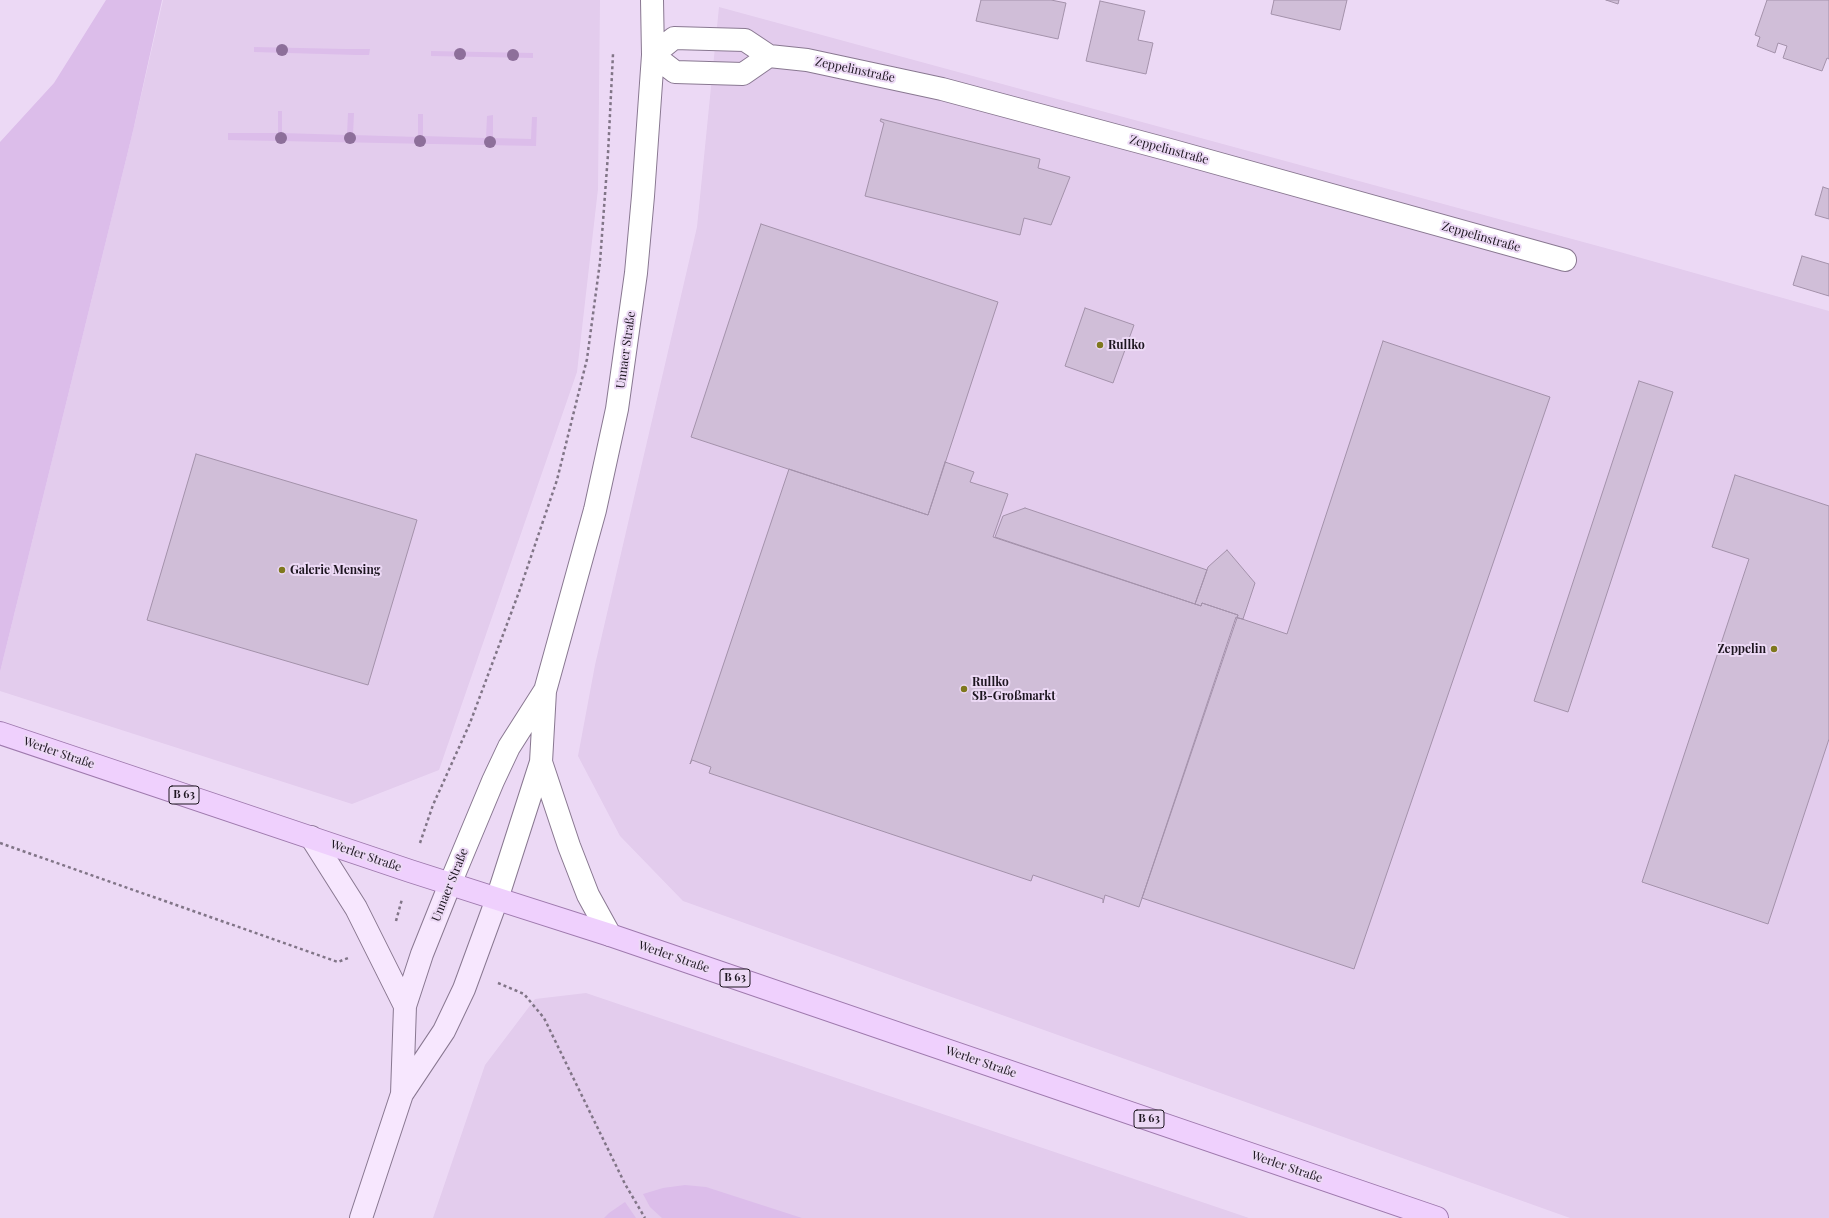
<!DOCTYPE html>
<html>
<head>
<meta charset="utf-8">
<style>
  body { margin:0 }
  canvas { display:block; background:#ecd9f5 }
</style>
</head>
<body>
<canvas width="1829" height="1218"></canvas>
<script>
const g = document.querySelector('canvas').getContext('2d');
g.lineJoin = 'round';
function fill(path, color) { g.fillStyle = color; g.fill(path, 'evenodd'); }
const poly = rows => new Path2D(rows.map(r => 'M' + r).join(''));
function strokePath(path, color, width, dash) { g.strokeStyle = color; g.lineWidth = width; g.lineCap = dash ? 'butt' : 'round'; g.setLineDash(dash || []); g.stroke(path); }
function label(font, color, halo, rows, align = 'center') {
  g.font = font + ' "Playfair Display",serif'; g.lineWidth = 4; g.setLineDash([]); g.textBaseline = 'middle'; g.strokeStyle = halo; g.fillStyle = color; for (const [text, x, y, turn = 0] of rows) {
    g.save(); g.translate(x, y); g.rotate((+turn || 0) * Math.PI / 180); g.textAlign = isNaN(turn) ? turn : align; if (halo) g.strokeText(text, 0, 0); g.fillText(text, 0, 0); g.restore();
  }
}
fill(poly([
  [163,0,600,0,598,189,577,372,439,770,352,804,0,691,0,672,133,131],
  [719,7,1620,252,1829,311,1829,1218,1570,1218,683,901,620,836,578,756,595,665,697,227],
  [586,993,1249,1218,433,1218,485,1065,535,999]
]), '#e3cced');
fill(poly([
  [106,0,162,0,133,131,0,672,0,142,54,83],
  [254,47,346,49,370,49,369,55,357,55,254,52],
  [431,51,533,53,533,58,431,56],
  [278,111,282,111,282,133,347,135,348,113,354,113,353,135,418,137,418,114,423,114,423,136,486,138,487,116,493,115,493,138,531,139,532,117,537,117,536,146,228,140,228,133,278,133],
  [685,1185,706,1187,802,1218,662,1218,650,1207,643,1194,663,1188],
  [625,1202,636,1218,604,1218,609,1213]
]), '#dcbdea');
const building = poly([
  [981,0,1051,0,1066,3,1058,39,976,21,981,0],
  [1274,0,1347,0,1340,30,1271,14,1274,0],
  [1606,0,1619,0,1618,4,1606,0],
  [1767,0,1829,0,1829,59,1827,58,1822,71,1783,58,1787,46,1778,43,1775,53,1757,46,1760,37,1755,35,1767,0],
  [1100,1,1145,11,1138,40,1153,43,1146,74,1086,61,1100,1],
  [881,119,1040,159,1038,168,1070,177,1051,225,1024,218,1020,235,865,196,884,123,880,121,881,119],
  [1823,187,1829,189,1829,219,1815,215,1823,187],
  [761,224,998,302,928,515,691,437,761,224],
  [1802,256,1829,264,1829,296,1793,285,1802,256],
  [1085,308,1134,325,1113,383,1065,366,1085,308],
  [1383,341,1550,397,1354,969,1142,898,1236,617,1287,634,1383,341],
  [1639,381,1673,392,1568,712,1534,701,1639,381],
  [196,454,417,520,368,685,147,620,196,454],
  [945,462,974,472,970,482,1008,494,993,537,1201,606,1202,603,1238,615,1139,907,1105,895,1103,903,1103,899,1033,875,1031,881,709,773,711,767,692,760,690,764,789,469,928,515,945,462],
  [1735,475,1829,506,1829,739,1768,924,1642,882,1749,559,1712,547,1735,475],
  [1025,508,1207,570,1195,604,995,537,1003,516,1025,508],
  [1227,550,1255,583,1243,619,1237,618,1238,615,1202,603,1201,606,1195,604,1208,567,1227,550]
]);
fill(building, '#d0bed8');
strokePath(building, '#a492ab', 1);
const street = poly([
  [653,55,674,38,745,40,769,56,807,60,942,89,1166,149,1565,260],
  [653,55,675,72,743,74,769,56],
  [541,762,569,846,588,895,610,935],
  [450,884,493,781,509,747,544,692],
  [497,899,541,762,545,691,595,510,617,409,636,273,643,196,653,55,652,0]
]);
const secondary = poly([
  [311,837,356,908,405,1006],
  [402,1094,444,1031,464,989,497,899],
  [361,1218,402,1094,405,1006,422,954,450,884]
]);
const primary = poly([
  [0,733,410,871,610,935,1437,1218]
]);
strokePath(street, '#897891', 24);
strokePath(secondary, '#897891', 24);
strokePath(primary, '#9f7aae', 24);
strokePath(poly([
  [0,843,338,962,348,958],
  [420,843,433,805,470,723,519,592,557,480,587,359,600,262,608,154,613,54],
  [396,921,402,899],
  [498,983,524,994,544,1018,625,1184,645,1218]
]), '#817587', 2.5, [3, 3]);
strokePath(street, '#fff', 22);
strokePath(secondary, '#f7e7fe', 22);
strokePath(primary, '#efd0fd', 22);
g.fillStyle = '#8d6f9a';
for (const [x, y] of [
  [282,50],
  [460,54],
  [513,55],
  [281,138],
  [350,138],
  [420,141],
  [490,142]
]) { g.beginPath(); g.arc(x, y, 6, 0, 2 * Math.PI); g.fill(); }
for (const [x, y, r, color] of [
  [1100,345,4,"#7e781d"],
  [282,570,4,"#7e781d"],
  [1774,649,4,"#7e781d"],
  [964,689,4,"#7e781d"]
]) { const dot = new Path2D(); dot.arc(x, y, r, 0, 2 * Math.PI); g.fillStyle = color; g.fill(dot); strokePath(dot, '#ecd9f5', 1.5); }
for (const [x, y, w] of [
  [184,795,30],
  [735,978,30],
  [1149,1119,30]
]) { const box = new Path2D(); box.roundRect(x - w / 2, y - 9, w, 18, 3); g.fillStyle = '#ecd9f5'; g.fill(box); strokePath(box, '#1c151f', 1); }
label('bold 11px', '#1c151f', null, [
  ["B 63",184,795],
  ["B 63",735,978],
  ["B 63",1149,1119]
]);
label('12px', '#1c151f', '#ecd9f5', [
  ["Zeppelinstraße",855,70,12],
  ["Zeppelinstraße",1169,150,15],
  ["Zeppelinstraße",1481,237,16],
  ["Unnaer Straße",626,350,-82],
  ["Werler Straße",59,753,19],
  ["Werler Straße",366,856,19],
  ["Unnaer Straße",450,885,-68],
  ["Werler Straße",674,957,19],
  ["Werler Straße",981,1062,19],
  ["Werler Straße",1287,1167,19]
]);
label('bold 12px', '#1c151f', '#ecd9f5', [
  ["Rullko",1108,345],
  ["Galerie Mensing",290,570],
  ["Zeppelin",1766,649,"right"],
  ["Rullko",972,682],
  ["SB-Großmarkt",972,696]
], 'left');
</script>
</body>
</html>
